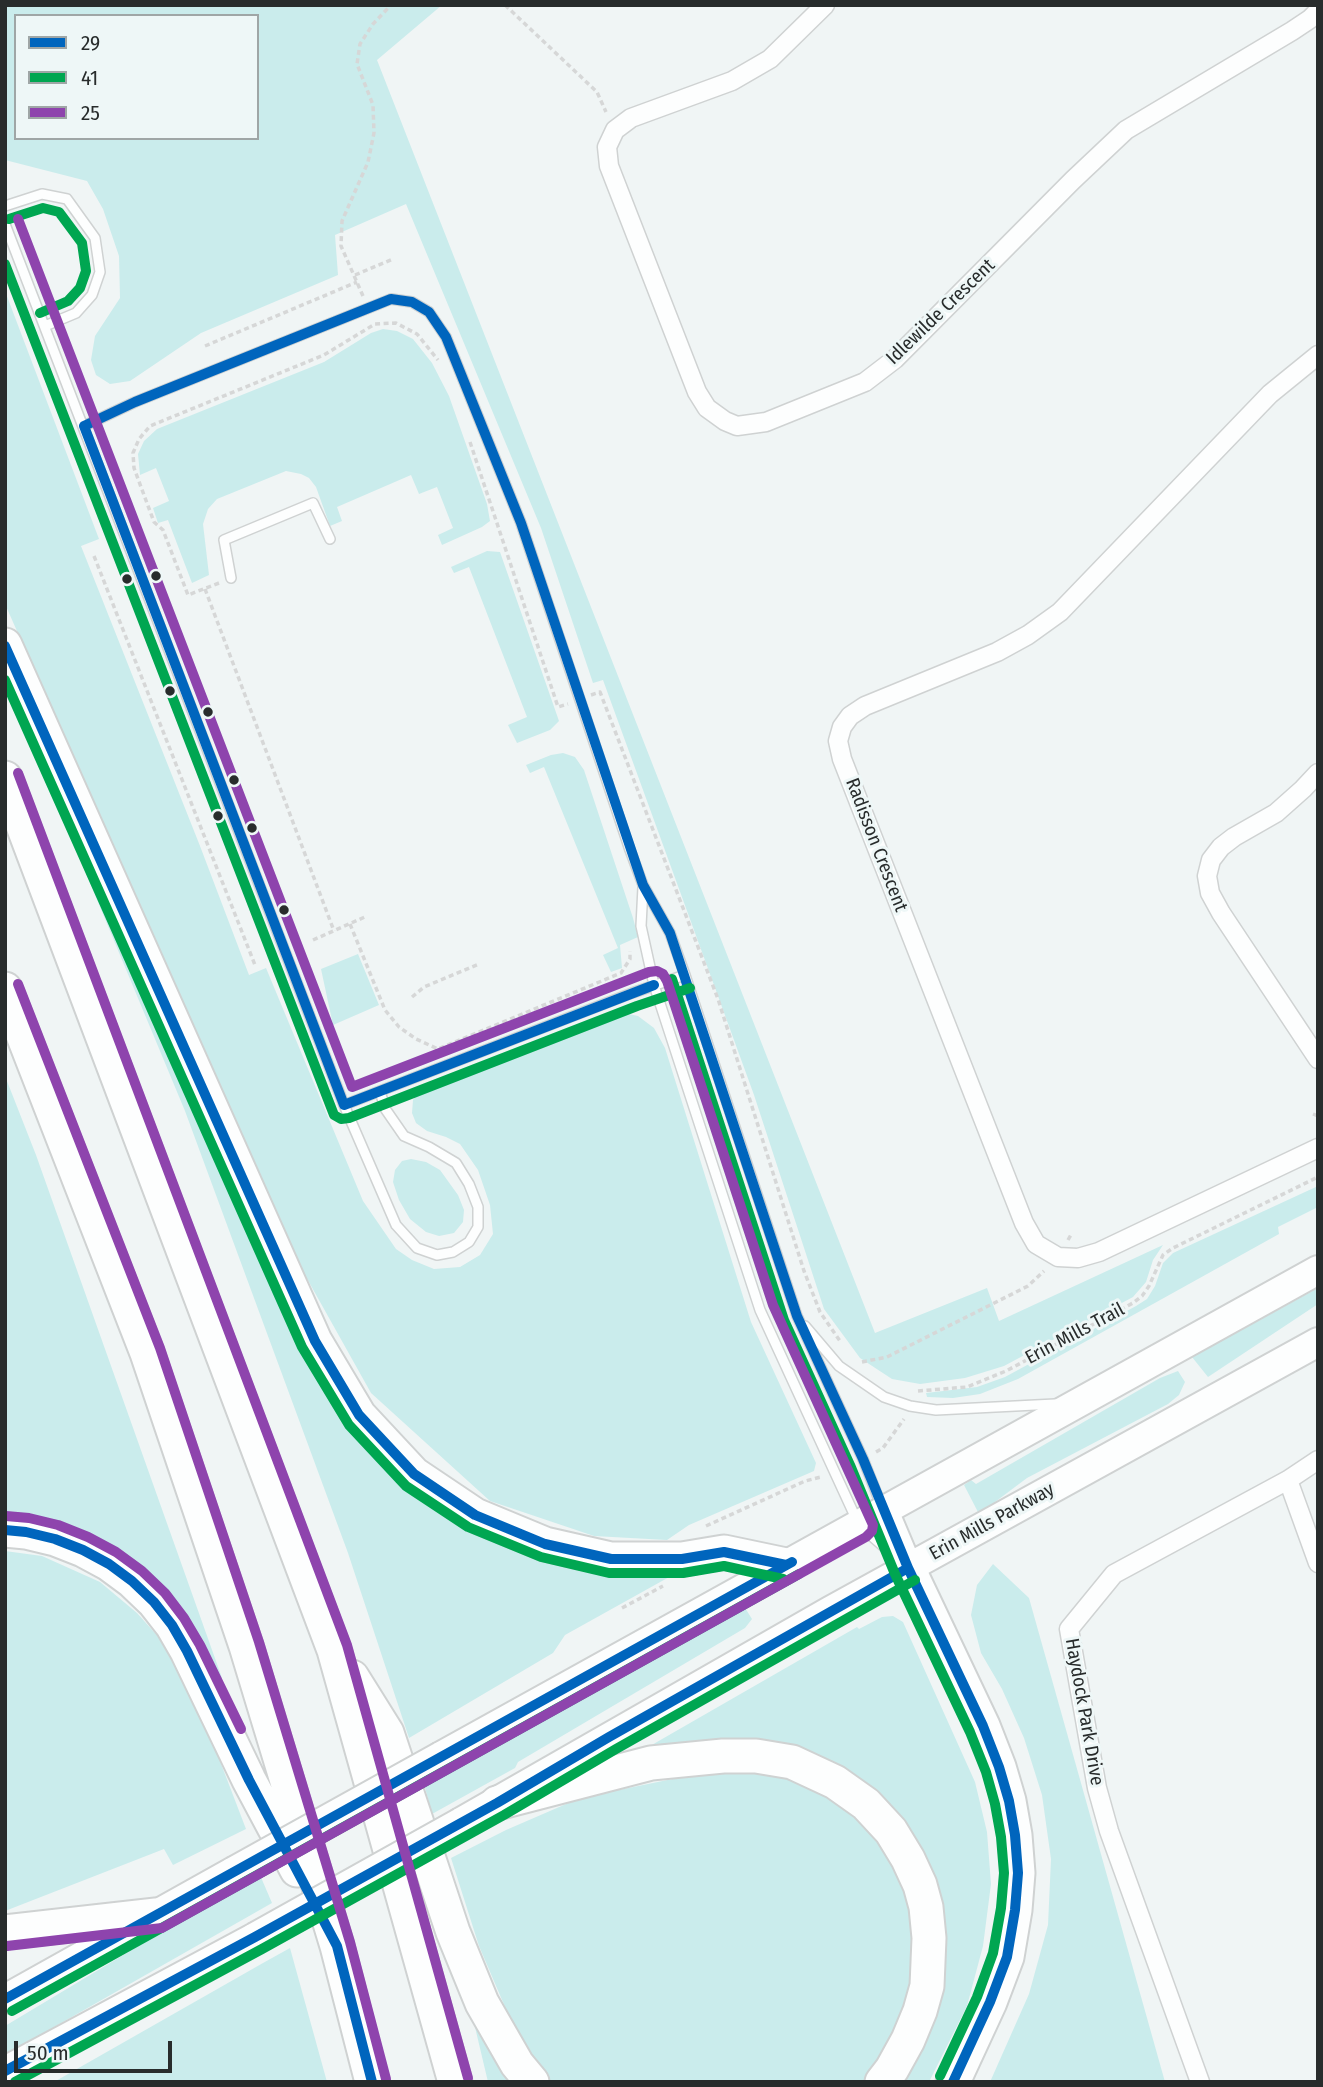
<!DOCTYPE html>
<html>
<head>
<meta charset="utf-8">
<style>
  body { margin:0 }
  #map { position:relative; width:1323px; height:2087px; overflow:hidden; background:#f0f5f5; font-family:"Fira Sans Condensed",sans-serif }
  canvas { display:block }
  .frame { position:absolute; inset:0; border:7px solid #282c2c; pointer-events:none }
  .legend { position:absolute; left:14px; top:14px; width:245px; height:126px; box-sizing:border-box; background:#eef7f7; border:2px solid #9fa6a6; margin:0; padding:9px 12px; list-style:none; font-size:21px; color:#282c2c }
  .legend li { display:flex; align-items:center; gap:14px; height:35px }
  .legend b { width:35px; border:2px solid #9fa6a6 }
  .scale { position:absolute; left:14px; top:2041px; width:158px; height:32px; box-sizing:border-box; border:4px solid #282c2c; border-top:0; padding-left:9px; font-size:21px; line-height:24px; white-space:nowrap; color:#282c2c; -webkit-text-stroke:5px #eef7f7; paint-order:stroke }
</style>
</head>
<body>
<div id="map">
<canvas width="1323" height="2087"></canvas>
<div class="frame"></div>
<ul class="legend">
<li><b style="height:9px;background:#0065bd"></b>29</li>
<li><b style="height:9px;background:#00a651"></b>41</li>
<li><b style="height:9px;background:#8e44ad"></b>25</li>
</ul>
<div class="scale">50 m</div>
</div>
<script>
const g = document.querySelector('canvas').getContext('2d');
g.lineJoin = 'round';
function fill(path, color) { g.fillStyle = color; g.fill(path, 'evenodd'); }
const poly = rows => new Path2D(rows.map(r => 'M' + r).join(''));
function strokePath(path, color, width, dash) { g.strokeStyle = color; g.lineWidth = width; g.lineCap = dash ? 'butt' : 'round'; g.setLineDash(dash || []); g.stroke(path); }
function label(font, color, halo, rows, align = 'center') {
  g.font = font + ' "Fira Sans Condensed",sans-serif'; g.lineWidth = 6; g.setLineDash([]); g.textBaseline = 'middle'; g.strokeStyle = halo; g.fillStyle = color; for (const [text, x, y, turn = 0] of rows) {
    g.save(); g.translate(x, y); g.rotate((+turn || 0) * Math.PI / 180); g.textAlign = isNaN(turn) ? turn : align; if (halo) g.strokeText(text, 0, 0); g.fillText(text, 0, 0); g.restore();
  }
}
fill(poly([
  [5,5,442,5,377,60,875,1333,987,1288,999,1321,1163,1245,1153,1260,1146,1282,1133,1297,1004,1366,965,1378,920,1384,892,1379,860,1358,824,1309,754,1095,603,680,593,683,541,528,406,204,335,235,338,275,201,333,130,381,110,384,96,375,91,360,95,336,120,298,119,256,103,209,87,181,5,160],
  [16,16,257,16,257,138,16,138],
  [5,291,99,539,81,546,200,846,249,975,266,968,363,1201,396,1249,412,1260,434,1269,460,1267,480,1255,493,1234,490,1205,478,1170,460,1144,446,1137,427,1131,416,1123,412,1113,413,1100,420,1089,604,1015,624,1013,638,1016,654,1028,665,1048,751,1322,816,1463,814,1471,689,1525,667,1540,594,1536,490,1501,371,1393,291,1250,5,604],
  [383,329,397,331,413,339,432,363,449,396,487,504,490,521,482,527,442,545,438,535,453,528,437,487,419,494,411,475,337,507,342,521,330,526,316,487,309,478,301,474,286,471,217,499,208,509,203,524,209,575,192,583,168,520,158,523,153,508,169,501,156,468,140,475,138,454,144,441,157,429,324,362,371,333],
  [487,551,500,552,559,721,550,730,517,743,508,725,527,717,469,567,454,573,451,567],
  [563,753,575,757,584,770,633,918,638,937,620,945,622,968,611,972,603,955,618,948,544,767,530,773,526,765,551,755],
  [77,833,402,1480,672,1573,671,1576,565,1635,553,1653,409,1738,348,1553,185,1111,70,835],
  [358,954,379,1005,333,1025,321,969],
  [618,980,607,987,404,1069,395,1071],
  [5,1076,36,1155,222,1678,216,1680,167,1602,5,1520],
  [411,1159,426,1162,440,1170,458,1195,464,1210,463,1222,454,1233,439,1236,426,1232,410,1219,399,1200,393,1182,395,1170,402,1161],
  [1318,1186,1318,1207,1278,1227,1279,1234,1018,1379,980,1394,953,1398,927,1397,926,1393,977,1387,1005,1377,1136,1306,1147,1299,1155,1286,1163,1263,1173,1253],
  [1318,1288,1318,1304,1208,1377,1192,1357],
  [1178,1371,1185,1382,1179,1395,1168,1404,1027,1478,979,1514,964,1485,971,1480,976,1484,1160,1378],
  [5,1551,42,1556,100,1582,137,1613,163,1642,205,1722,246,1829,173,1865,164,1849,5,1911],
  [993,1564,1029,1598,1165,2082,990,2082,1029,1994,1048,1925,1051,1859,1042,1795,1024,1738,1002,1689,981,1653,971,1615,977,1585],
  [742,1603,752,1619,745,1628,518,1762,515,1768,432,1814,424,1784],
  [893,1616,903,1622,975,1782,987,1832,991,1884,983,1946,967,2006,929,2082,897,2082,935,1897,838,1770,653,1752,650,1746,857,1627,859,1629,882,1617],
  [716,1770,761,1771,800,1780,857,1815,893,1857,911,1905,915,1942,913,1980,900,2023,877,2066,863,2082,551,2082,537,2065,511,2021,479,1946,451,1858,506,1830,580,1798],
  [260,1875,272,1903,5,2055,5,2026,195,1912],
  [290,1948,327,2082,54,2082,263,1963],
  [470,2006,517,2082,488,2082]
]), '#caecec');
const lane = poly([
  [5,206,42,194,67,199,95,238,100,272,92,295,76,313,45,326],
  [5,224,344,1105,632,993,685,975],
  [84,426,135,402,391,299,412,302,429,312,446,337,521,523,630,850,643,885,670,933,685,975,797,1316,863,1459,882,1507],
  [231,578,224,540,313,503,330,539],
  [643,887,641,926,654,985,760,1310,859,1525,891,1553],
  [344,1105,396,1225,417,1248,437,1255,453,1252,469,1242,478,1227,478,1207,469,1184,456,1163,429,1147,404,1136,386,1110,380,1092],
  [805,1326,839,1366,884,1397,910,1406,936,1410,1055,1404]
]);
const street = poly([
  [825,5,770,59,732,81,631,118,615,130,607,147,609,166,697,392,707,408,725,421,737,426,766,422,865,382,895,359,1073,180,1126,130,1292,31,1310,19,1318,11],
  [1318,355,1270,394,1060,612,1028,635,997,652,865,706,850,716,842,727,838,741,842,759,1024,1223,1036,1244,1058,1257,1078,1258,1099,1252,1318,1148],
  [1318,773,1303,789,1276,813,1234,837,1221,847,1211,860,1207,876,1210,893,1221,913,1318,1059],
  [1288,1480,1318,1563],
  [1200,2082,1109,1831,1097,1788,1069,1629,1114,1574,1288,1480,1318,1460]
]);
const primary = poly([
  [884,1511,908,1568],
  [441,1756,1318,1270],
  [461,1822,830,1611,1318,1342],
  [5,1999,234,1871],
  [5,2071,255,1937]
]);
const highway = poly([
  [5,645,315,1341,359,1415,414,1474,475,1515,545,1544,611,1559,682,1559,724,1552,786,1565],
  [5,778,334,1650,455,2082],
  [5,989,147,1353,246,1646,337,1946,372,2082],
  [5,1530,26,1532,55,1539,83,1550,109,1564,132,1581,154,1602,172,1625,187,1651,249,1780,297,1870],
  [908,1568,983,1726,999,1767,1009,1801,1015,1835,1018,1873,1015,1910,1007,1957,990,2002,953,2082],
  [352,1677,387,1733,453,1932,482,2003,517,2064,532,2082],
  [497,1803,651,1763,723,1756,756,1756,792,1762,835,1782,866,1804,891,1831,908,1859,920,1885,926,1907,929,1938,927,1986,920,2011,908,2040,892,2069,882,2082],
  [5,1932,156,1915]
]);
strokePath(lane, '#cfd2d2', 12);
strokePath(street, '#cfd2d2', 21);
strokePath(primary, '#cfd2d2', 32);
strokePath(highway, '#cfd2d2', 37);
strokePath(poly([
  [505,5,597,92,606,112],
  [355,275,393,259],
  [363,296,341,246,342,221,368,162,374,133,373,105,357,64,360,44,373,24,391,5],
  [205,346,357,282],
  [470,442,558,707,568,704],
  [94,556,255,965],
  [219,583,188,595,163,530,154,522,134,468,133,453,139,439,150,426,324,355,375,324,396,323,417,334,438,360],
  [205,589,334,931],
  [591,695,600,692,718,999,804,1271,820,1312,840,1341],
  [350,924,385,1010,399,1027,416,1039,438,1049,621,973,630,959,630,951],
  [313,940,367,916],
  [412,997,424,987,479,964],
  [1313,1114,1318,1116],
  [1068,1240,1072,1233],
  [862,1362,887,1357,1028,1286,1044,1271],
  [918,1391,967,1387,1006,1371,1133,1303,1142,1296,1149,1286,1163,1255,1173,1248,1318,1177],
  [876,1452,883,1448,904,1419],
  [706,1526,805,1481,821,1477],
  [622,1608,663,1586]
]), '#d6d7d7', 3.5, [5, 3.5]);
strokePath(lane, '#fdfefe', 9);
strokePath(street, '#fdfefe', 18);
strokePath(primary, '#fdfefe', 28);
strokePath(highway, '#fdfefe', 33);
const primaryBridge = poly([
  [234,1871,441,1756],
  [255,1937,461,1822]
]);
strokePath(primaryBridge, '#cfd2d2', 32, []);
strokePath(primaryBridge, '#fdfefe', 28);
strokePath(poly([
  [84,426,135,402,391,299,412,302,429,312,446,337,521,523,643,885,670,933,797,1316,863,1459,908,1568,983,1726,999,1767,1009,1801,1015,1835,1018,1873,1015,1910,1007,1957,990,2002,953,2082],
  [84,426,344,1105,654,985],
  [5,646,315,1341,359,1415,414,1474,475,1515,545,1544,611,1559,682,1559,724,1552,786,1565],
  [5,1530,26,1532,55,1539,83,1550,109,1564,132,1581,154,1602,172,1625,187,1651,249,1780,337,1946,372,2082],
  [5,1999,792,1562],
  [5,2071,255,1937,497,1803,609,1737,908,1568]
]), '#0065bd', 10);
strokePath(poly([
  [9,219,43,208,59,212,82,243,86,271,80,288,68,301,40,313],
  [5,264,334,1115,341,1119,349,1118,637,1006,690,988],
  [5,680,302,1347,349,1425,406,1486,468,1527,541,1557,609,1573,683,1573,724,1566,783,1579],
  [672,979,784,1320,850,1465,895,1574,970,1732,986,1772,995,1804,1001,1837,1004,1873,1001,1908,993,1953,977,1997,940,2076],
  [12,2011,799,1574],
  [15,2082,262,1949,504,1815,616,1749,915,1580]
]), '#00a651', 10);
strokePath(poly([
  [18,773,347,1645,468,2078],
  [18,984,160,1348,259,1642,350,1942,386,2079],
  [6,1516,29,1518,58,1525,88,1537,116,1552,142,1571,165,1593,184,1618,200,1645,241,1729],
  [7,1946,162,1928,866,1537,872,1531,873,1525,773,1305,667,981,663,974,657,971,649,972,352,1087,18,219]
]), '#8e44ad', 10);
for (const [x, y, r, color] of [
  [156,576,6,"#282c2c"],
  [127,579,6,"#282c2c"],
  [170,691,6,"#282c2c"],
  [208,712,6,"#282c2c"],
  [234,780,6,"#282c2c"],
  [218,816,6,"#282c2c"],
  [252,828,6,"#282c2c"],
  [284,910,6,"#282c2c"]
]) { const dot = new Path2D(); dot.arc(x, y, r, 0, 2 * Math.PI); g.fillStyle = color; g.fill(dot); strokePath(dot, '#eef7f7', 2.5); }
label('19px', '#282c2c', '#eef7f7', [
  ["Idlewilde Crescent",941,312,-44],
  ["Radisson Crescent",876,845,69],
  ["Erin Mills Trail",1075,1334,-28],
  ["Erin Mills Parkway",992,1522,-29],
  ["Haydock Park Drive",1084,1712,80]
]);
</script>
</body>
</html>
